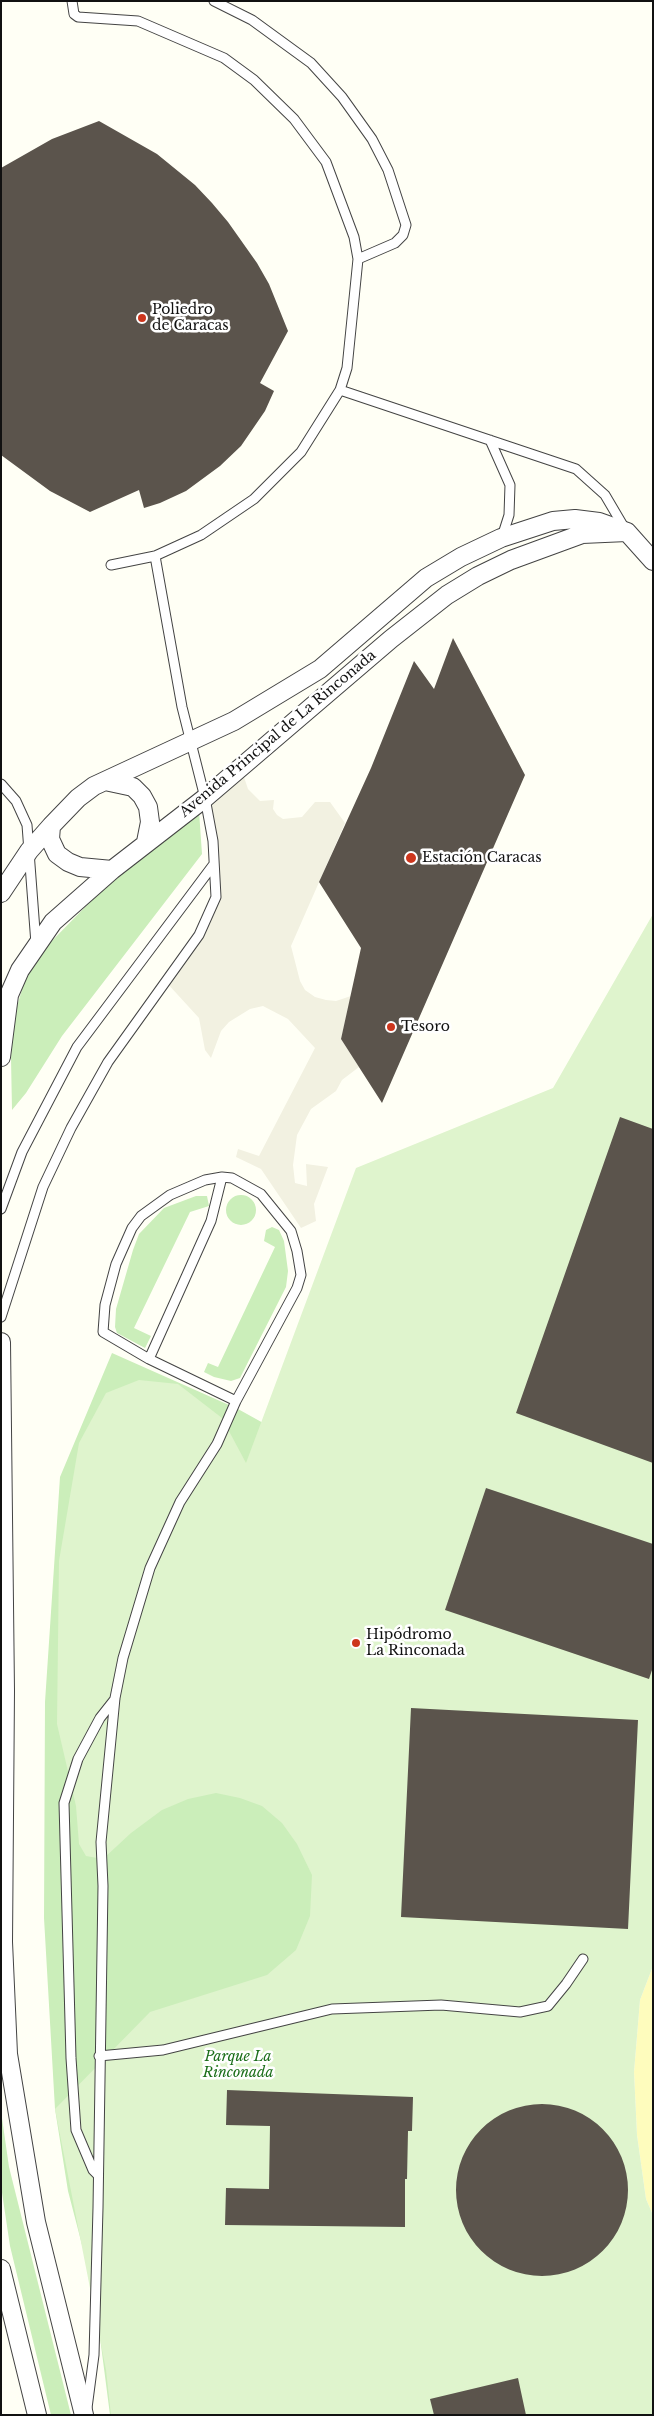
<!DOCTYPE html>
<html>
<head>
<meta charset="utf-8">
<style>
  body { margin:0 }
  #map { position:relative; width:654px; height:2416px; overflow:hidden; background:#fffff5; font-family:"Libre Baskerville",serif }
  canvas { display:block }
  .frame { position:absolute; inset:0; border:2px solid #111; pointer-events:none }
</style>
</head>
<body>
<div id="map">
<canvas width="654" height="2416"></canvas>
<div class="frame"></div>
</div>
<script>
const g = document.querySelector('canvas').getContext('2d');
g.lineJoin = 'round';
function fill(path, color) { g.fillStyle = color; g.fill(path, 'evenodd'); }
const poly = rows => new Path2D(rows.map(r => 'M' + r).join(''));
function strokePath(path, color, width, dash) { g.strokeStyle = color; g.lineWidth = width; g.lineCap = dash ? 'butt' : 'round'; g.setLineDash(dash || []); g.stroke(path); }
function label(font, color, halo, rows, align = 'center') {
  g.font = font + ' "Libre Baskerville",serif'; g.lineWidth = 5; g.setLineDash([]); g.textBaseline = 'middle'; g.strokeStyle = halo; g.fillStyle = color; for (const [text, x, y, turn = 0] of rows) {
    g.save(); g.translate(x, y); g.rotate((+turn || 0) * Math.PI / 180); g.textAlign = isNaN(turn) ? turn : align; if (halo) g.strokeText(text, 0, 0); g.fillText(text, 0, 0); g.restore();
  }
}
fill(poly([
  [199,811,202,854,62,1036,26,1093,12,1110,11,1058,13,1019,25,980,46,947,92,900,152,848],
  '226 1210a15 15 0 1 1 30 0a15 15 0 1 1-30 0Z',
  [196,1196,207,1196,209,1206,190,1212,134,1328,151,1336,145,1348,117,1333,115,1327,116,1309,133,1250,139,1234,164,1208],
  [272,1227,279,1230,284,1241,288,1271,286,1287,240,1378,231,1381,214,1377,204,1372,208,1363,218,1367,275,1247,264,1241,266,1230],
  [112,1353,238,1409,283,1434,626,2415,110,2415,94,2291,68,2191,55,2109,44,1918,45,1702,60,1477],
  [1,2111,9,2167,71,2415,51,2415,10,2246,1,2186]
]), '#cbeeba');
fill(poly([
  [653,1966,653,2215,646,2199,637,2135,634,2072,640,2000]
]), '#fefcbd');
fill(poly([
  [653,914,653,1966,640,2000,634,2072,637,2135,646,2199,653,2215,653,2415,111,2415,106,2370,55,2109,150,2012,267,1975,296,1950,310,1916,312,1875,297,1844,282,1823,262,1806,240,1798,216,1793,188,1799,162,1810,131,1833,103,1859,86,1856,79,1844,76,1806,57,1724,59,1561,79,1443,106,1393,139,1380,178,1384,222,1418,246,1463,356,1168,553,1088]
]), '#dff4cd');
fill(poly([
  [241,768,248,789,260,801,274,800,273,809,277,815,283,819,302,817,315,802,330,802,345,823,291,946,300,981,305,990,315,997,326,1000,336,1001,351,996,341,1039,359,1067,342,1080,336,1091,311,1109,297,1135,293,1165,295,1183,307,1186,306,1164,328,1167,314,1204,316,1221,301,1228,261,1169,236,1157,238,1149,259,1156,315,1048,288,1019,263,1006,250,1009,229,1022,221,1031,211,1058,205,1050,199,1018,166,982,216,897,205,798]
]), '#f2f1e1');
fill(poly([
  [99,121,157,154,195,185,212,203,228,222,257,263,269,284,288,331,260,383,274,391,265,411,241,446,220,466,186,491,160,503,144,508,139,490,90,512,50,491,1,455,1,168,52,139],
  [453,638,525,775,382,1103,341,1039,361,948,319,882,371,768,414,661,434,689],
  [620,1117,653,1129,653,1463,516,1413],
  [486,1488,653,1544,653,1667,649,1679,445,1610],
  [411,1708,638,1720,628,1929,401,1917],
  [227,2090,413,2097,412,2131,408,2131,407,2179,405,2179,405,2227,225,2225,226,2188,269,2189,270,2126,226,2125],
  '456 2190a86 86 0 1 1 172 0a86 86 0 1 1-172 0Z',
  [518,2378,526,2415,434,2415,430,2399]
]), '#5b544c');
const service = poly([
  [72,1,74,14,78,17,138,21,224,58,254,80,294,119,326,162,354,237,358,259,347,368,340,390,301,452,254,499,201,535,155,556,111,565],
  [214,1,252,20,311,63,342,97,372,139,388,170,406,225,403,235,395,243,358,259],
  [340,390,576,469,605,495,625,529],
  [490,440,510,485,509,515,502,537],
  [1,784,16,801,27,825,36,944],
  [222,1177,232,1178,261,1194,291,1231,297,1251,301,1275,297,1288,236,1401,149,1359,103,1332,105,1305,116,1264,132,1228,141,1216,170,1195,205,1180,222,1177],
  [1,1209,22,1152,77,1047,214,864],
  [1,1317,43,1187,71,1128,108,1062,199,935,216,897,213,841,205,798,182,707,155,556],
  [149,1359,211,1221,222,1177],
  [99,2056,163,2050,332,2009,441,2005,520,2012,548,2006,566,1984,583,1959],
  [98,2175,93,2170,76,2130,71,2058,64,1803,78,1759,100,1718,115,1699],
  [87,2408,94,2355,98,2208,103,1886,101,1842,115,1698,123,1658,150,1568,180,1502,217,1444,236,1401]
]);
const minor = poly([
  [105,781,133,787,142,796,148,807,150,822,146,842],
  [51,826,50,839,57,854,68,862,80,867,112,870],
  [1,893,29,851,51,826,78,798,94,786,234,721,320,669,426,578,461,557,501,538,553,521,575,519,599,522,627,532,653,561],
  [1,1057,9,995,20,970,53,922,112,870,205,798,391,639,447,595,478,576,511,560,582,534,627,532],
  [1,1342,5,1691,3,1942,8,2054,36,2222,84,2415],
  [1,2269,37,2415]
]);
strokePath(service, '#444', 11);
strokePath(minor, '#444', 20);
strokePath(service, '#fff', 9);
strokePath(minor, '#fff', 18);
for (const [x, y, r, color] of [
  [142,318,5,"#cd361d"],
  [411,858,6,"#cd361d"],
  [391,1027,5,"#cd361d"],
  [356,1643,5,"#cd361d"]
]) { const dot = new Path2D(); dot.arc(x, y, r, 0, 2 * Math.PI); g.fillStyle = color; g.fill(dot); strokePath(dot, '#fff', 2); }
label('14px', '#111', '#fff', [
  ["Poliedro",152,310],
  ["de Caracas",152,326],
  ["Estación Caracas",422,858],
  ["Tesoro",401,1027],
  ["Hipódromo",366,1635],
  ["La Rinconada",366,1651]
], 'left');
label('14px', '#111', '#fff', [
  ["Avenida Principal de La Rinconada",278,734,-40]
]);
label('italic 14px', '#1c6f1b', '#fff', [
  ["Parque La",238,2057],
  ["Rinconada",238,2073]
]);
</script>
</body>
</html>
